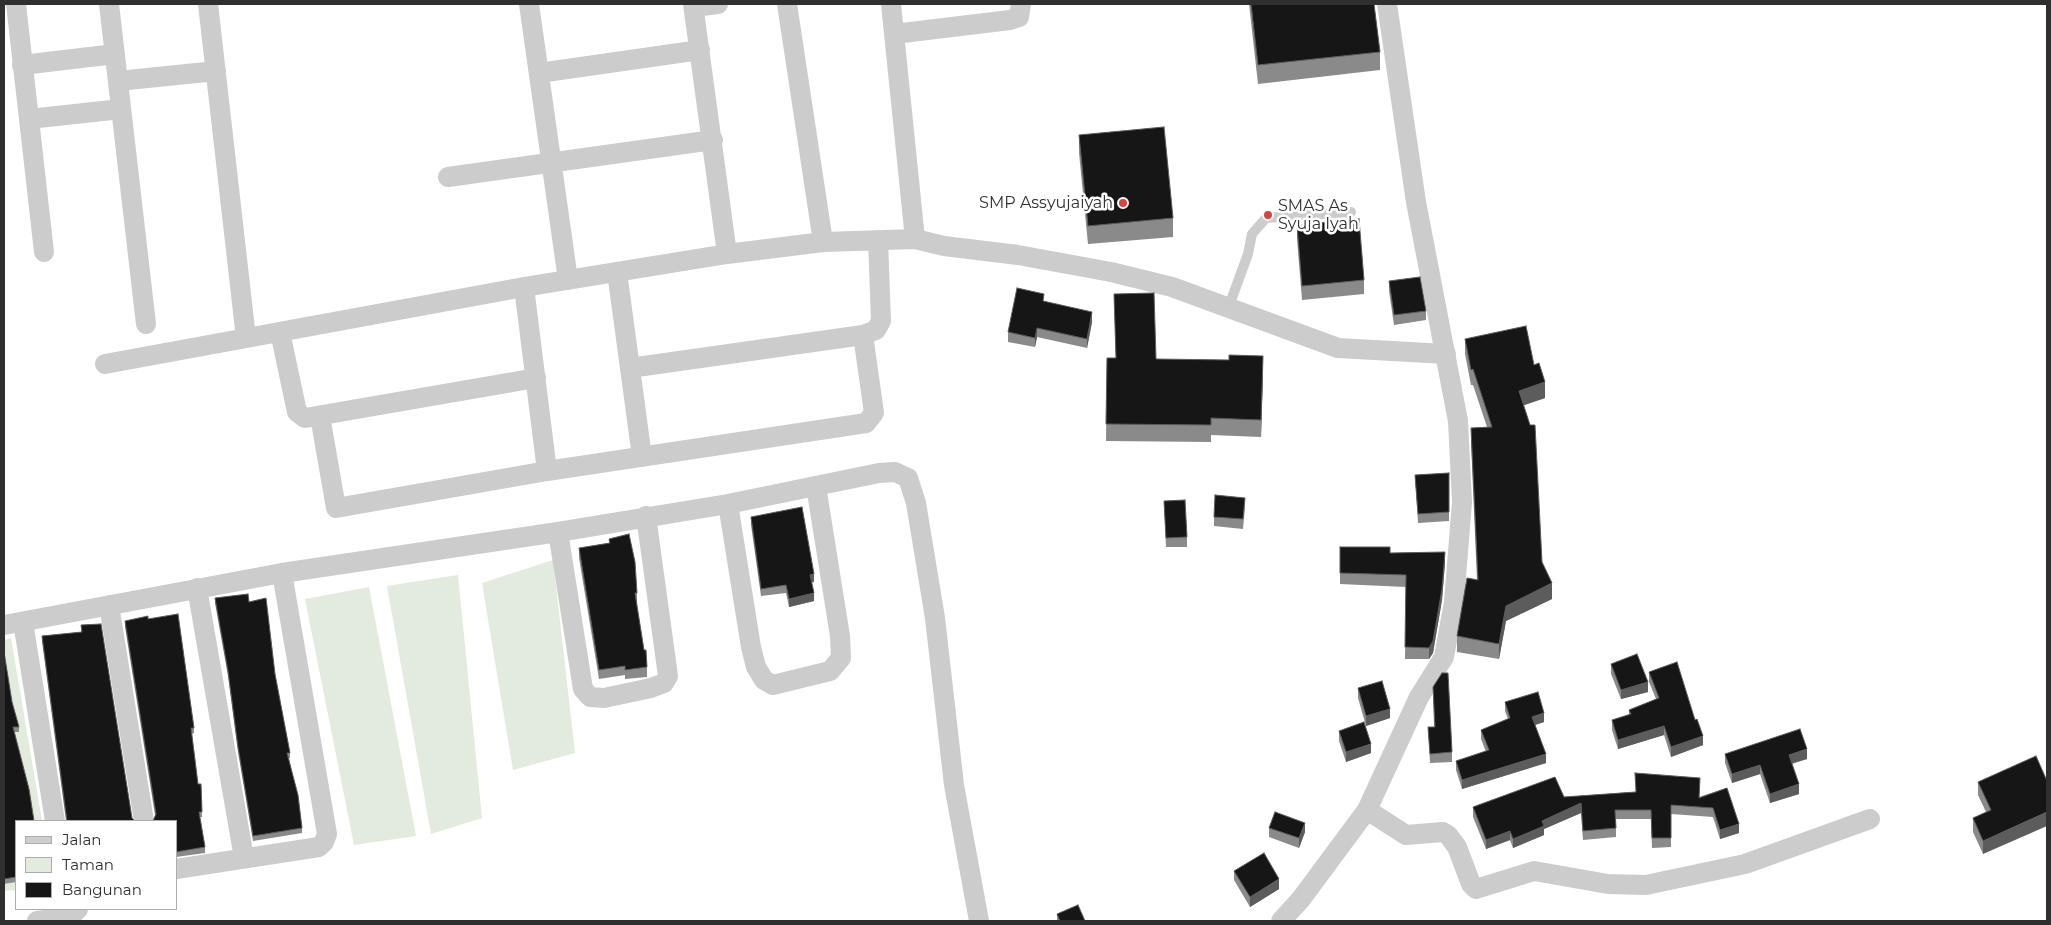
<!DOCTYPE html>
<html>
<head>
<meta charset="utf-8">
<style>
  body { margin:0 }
  #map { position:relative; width:2051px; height:925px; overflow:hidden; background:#fff; font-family:Montserrat,sans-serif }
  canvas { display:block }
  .frame { position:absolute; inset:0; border:5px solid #2f2f2f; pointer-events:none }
  .legend { position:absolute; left:15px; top:820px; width:162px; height:90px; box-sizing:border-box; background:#fff; border:1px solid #acacac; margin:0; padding:6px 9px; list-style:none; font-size:15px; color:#2f2f2f }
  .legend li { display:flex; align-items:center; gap:10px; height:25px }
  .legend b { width:25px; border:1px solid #acacac }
</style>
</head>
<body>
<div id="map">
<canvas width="2051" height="925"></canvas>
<div class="frame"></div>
<ul class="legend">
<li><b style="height:6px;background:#ccc"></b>Jalan</li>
<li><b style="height:14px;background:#e3eade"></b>Taman</li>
<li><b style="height:14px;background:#161616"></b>Bangunan</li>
</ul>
</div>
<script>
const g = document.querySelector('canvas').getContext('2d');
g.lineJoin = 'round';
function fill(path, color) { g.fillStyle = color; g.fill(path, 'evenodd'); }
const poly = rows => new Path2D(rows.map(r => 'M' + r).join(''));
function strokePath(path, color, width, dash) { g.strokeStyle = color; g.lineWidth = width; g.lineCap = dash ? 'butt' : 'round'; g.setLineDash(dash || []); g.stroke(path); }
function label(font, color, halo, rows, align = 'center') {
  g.font = font + ' Montserrat,sans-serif'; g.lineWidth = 5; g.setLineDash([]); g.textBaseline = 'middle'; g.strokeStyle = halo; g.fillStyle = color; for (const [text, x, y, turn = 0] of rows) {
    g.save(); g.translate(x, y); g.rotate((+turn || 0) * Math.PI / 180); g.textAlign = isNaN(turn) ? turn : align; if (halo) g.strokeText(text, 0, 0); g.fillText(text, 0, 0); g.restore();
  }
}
fill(poly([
  [553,560,575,753,513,770,482,583],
  [458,575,482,818,431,834,387,586],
  [369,587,416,836,354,845,305,599],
  [11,638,42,821,16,821,16,890,4,891,4,640]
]), '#e3eade');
strokePath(poly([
  [1229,306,1248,254,1252,234,1266,218,1351,212]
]), '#ccc', 10);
strokePath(poly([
  [16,4,44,252],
  [109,4,146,324],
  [208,4,246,338],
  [529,4,568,280],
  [693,4,727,254],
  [787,4,823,242],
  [891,4,915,239],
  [694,7,718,4],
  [894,34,1010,20,1019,17,1021,4],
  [22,65,115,54],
  [539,73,700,50],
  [118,81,216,71],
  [29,119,121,109],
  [448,177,713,140],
  [617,272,642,457],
  [524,287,547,471,866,423,874,413,863,335],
  [280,332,297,412,305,418,536,378],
  [105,364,524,287,727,254,823,242,915,239,944,246,1018,255,1111,272,1172,287,1338,348,1446,354],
  [630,368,863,335,876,330,881,321,878,240],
  [320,416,336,508,547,471],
  [728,504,751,647,756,667,764,680,773,685,830,671,841,658,840,636,816,486],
  [558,532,583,689,590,697,604,698,651,688,664,683,668,676,646,516],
  [197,588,244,858],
  [109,605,144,821],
  [23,622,55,821],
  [4,625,282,573,558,532,728,504,879,473,895,472,908,478,916,503,935,618,954,785,979,921],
  [1367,810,1406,835,1443,832,1448,835,1457,847,1471,884,1476,889,1534,871,1608,884,1646,885,1745,864,1870,819],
  [176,869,319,847,324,842,327,834,282,573],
  [37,921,70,917,78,909],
  [1281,921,1301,899,1367,810,1419,697,1444,657,1454,602,1462,502,1458,421,1416,202,1387,4]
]), '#ccc', 20);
fill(poly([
  [1249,4,1374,4,1380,52,1380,70,1258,84],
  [1079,135,1173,218,1173,237,1088,244,1079,153],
  [1297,225,1364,280,1364,294,1302,300,1297,239],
  [1389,281,1426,311,1426,320,1394,325,1389,291],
  [1114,294,1156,359,1263,373,1261,437,1211,435,1211,442,1106,441,1107,358,1116,358],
  [1044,301,1092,322,1087,348,1037,337,1035,347,1008,342,1008,332],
  [1465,339,1534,365,1545,398,1523,405,1542,562,1552,599,1506,621,1499,659,1457,652,1457,636,1477,580,1471,443,1471,428,1487,427,1473,385,1471,385,1465,354],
  [1449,473,1449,521,1418,523,1415,475],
  [1164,501,1187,537,1187,547,1166,547],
  [1245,507,1243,529,1214,526,1214,517],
  [751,517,814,582,812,582,814,601,789,607,786,593,761,596,751,525],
  [609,539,637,593,637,602,636,602,647,667,647,677,625,679,625,675,599,679,579,558,579,548,609,543],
  [1340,547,1390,553,1445,563,1442,600,1433,653,1429,659,1405,659,1406,587,1340,584],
  [215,598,249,602,275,674,290,753,290,758,289,758,302,828,302,833,253,841,238,752,228,676,215,603],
  [148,619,194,728,194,733,192,734,198,784,201,784,202,817,200,817,205,847,205,853,176,857,176,821,155,815,125,627,125,621],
  [81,625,132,818,135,821,66,821,42,641,42,636,81,632],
  [4,652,12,702,19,727,19,732,14,732,16,821,16,882,4,884],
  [1611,664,1648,692,1621,699,1611,674],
  [1649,672,1695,720,1703,745,1671,757,1664,735,1618,749,1612,730,1612,720,1629,715,1629,710,1656,699,1649,682],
  [1433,687,1452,752,1452,762,1430,763,1428,727,1434,727],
  [1358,688,1390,718,1366,726,1358,698],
  [1505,702,1544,722,1535,725,1546,763,1462,789,1456,770,1456,761,1486,752,1481,739,1481,730,1508,719,1505,711],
  [1339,731,1371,753,1346,762,1339,741],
  [1725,754,1807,759,1792,764,1799,794,1770,803,1760,774,1732,783,1725,763],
  [2047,781,1983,854,1973,832,1973,818,1986,812,1978,795,1978,782],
  [1700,787,1699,797,1727,788,1739,833,1720,839,1713,817,1671,814,1671,847,1652,848,1651,819,1616,819,1616,837,1583,840,1581,813,1544,829,1544,835,1513,848,1510,840,1486,849,1473,817,1473,807,1564,797],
  [1269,828,1305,832,1299,848,1269,837],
  [1234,871,1279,889,1250,907,1234,880],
  [1057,914,1085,921,1057,921]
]), '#8a8a8a');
fill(poly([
  [1092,312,1092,322,1087,348,1087,339],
  [1037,328,1037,337,1035,347,1035,338],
  [1263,356,1263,373,1261,437,1261,420],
  [1545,382,1545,398,1519,407,1519,391],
  [1445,552,1445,563,1442,600,1433,653,1429,659,1429,648],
  [814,574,814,582,810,583,810,575],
  [1552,583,1552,599,1506,621,1499,659,1499,644,1506,606],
  [814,593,814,601,789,607,789,599],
  [1648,682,1648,692,1621,699,1621,690],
  [1390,709,1390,718,1366,726,1366,716],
  [1544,713,1544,722,1532,726,1532,717],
  [1664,726,1664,735,1618,749,1618,740],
  [1703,736,1703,745,1671,757,1671,747],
  [1371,744,1371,753,1346,762,1346,752],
  [1807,749,1807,759,1789,764,1789,755],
  [1546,754,1546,763,1462,789,1462,780],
  [1760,765,1760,774,1732,783,1732,774],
  [1799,784,1799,794,1770,803,1770,794],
  [1581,803,1581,813,1544,829,1544,835,1513,848,1513,839,1542,821],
  [2047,812,2047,826,1983,854,1983,841],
  [1305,823,1305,832,1299,848,1299,838],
  [1739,824,1739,833,1720,839,1720,830],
  [1510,831,1510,840,1486,849,1486,840],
  [1279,879,1279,889,1250,907,1250,897]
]), '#5c5c5c');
const building = poly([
  [1251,4,1374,4,1380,52,1258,65,1251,4],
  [1164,127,1173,218,1088,226,1079,135,1164,127],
  [1359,219,1364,280,1302,286,1297,225,1359,219],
  [1420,277,1426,311,1394,315,1389,281,1420,277],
  [1017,288,1044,294,1043,301,1092,312,1087,339,1037,328,1035,338,1008,332,1017,288],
  [1154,293,1156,359,1229,360,1229,355,1263,356,1261,420,1211,418,1211,425,1106,424,1107,358,1116,358,1114,294,1154,293],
  [1526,326,1534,365,1539,363,1545,382,1519,391,1530,425,1535,425,1542,562,1552,583,1506,606,1499,644,1457,636,1467,578,1478,580,1471,428,1492,427,1473,369,1471,370,1465,339,1526,326],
  [1449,473,1449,512,1418,514,1415,475,1449,473],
  [1215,495,1245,498,1243,519,1214,517,1215,495],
  [1185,500,1187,537,1166,538,1164,501,1185,500],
  [802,507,814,574,810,575,814,593,789,599,786,585,761,589,751,517,802,507],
  [629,534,635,562,637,593,635,593,644,650,646,650,647,667,625,670,625,666,599,670,579,548,610,543,609,539,629,534],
  [1340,547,1390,547,1390,553,1445,552,1442,589,1433,641,1429,648,1405,647,1406,575,1340,573,1340,547],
  [248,594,249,602,266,598,275,674,290,753,287,753,298,795,302,828,253,836,238,747,228,671,215,598,248,594],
  [178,614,194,728,191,728,198,784,201,784,202,812,199,812,205,847,176,852,176,821,153,821,156,814,125,621,148,616,148,619,178,614],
  [101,624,132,818,135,821,67,821,42,636,82,632,81,625,101,624],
  [4,652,12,702,19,727,13,727,29,789,34,821,16,821,16,877,4,879,4,652],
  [1637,654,1648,682,1621,690,1611,664,1637,654],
  [1677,662,1695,720,1697,719,1703,736,1671,747,1664,726,1618,740,1612,720,1631,714,1629,710,1659,698,1649,672,1677,662],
  [1442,673,1448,673,1452,752,1430,754,1428,727,1435,727,1433,687,1442,673],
  [1382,681,1390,709,1366,716,1358,688,1382,681],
  [1538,692,1544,713,1532,717,1546,754,1462,780,1456,761,1489,750,1481,730,1510,718,1505,702,1538,692],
  [1364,722,1371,744,1346,752,1339,731,1364,722],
  [1800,729,1807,749,1789,755,1799,784,1770,794,1760,765,1732,774,1725,754,1800,729],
  [2036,756,2047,781,2047,812,1983,841,1973,818,1991,810,1978,782,2036,756],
  [1635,773,1700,778,1699,798,1727,788,1739,824,1720,830,1713,808,1671,805,1671,838,1652,838,1651,810,1615,810,1616,828,1583,831,1581,803,1542,821,1544,826,1513,839,1510,831,1486,840,1473,807,1555,777,1564,797,1636,792,1635,773],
  [1275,812,1305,823,1299,838,1269,828,1275,812],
  [1264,853,1279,879,1250,897,1234,871,1264,853],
  [1078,905,1085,921,1060,921,1057,914,1078,905]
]);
fill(building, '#161616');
strokePath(building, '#5c5c5c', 1);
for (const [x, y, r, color] of [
  [1123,203,5,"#d44643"],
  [1268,215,5,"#d44643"]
]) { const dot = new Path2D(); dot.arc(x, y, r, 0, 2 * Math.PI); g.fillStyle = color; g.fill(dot); strokePath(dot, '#fff', 2); }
label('16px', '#2f2f2f', '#fff', [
  ["SMP Assyujaiyah",1113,203],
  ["SMAS As",1278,206,"left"],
  ["Syuja Iyah",1278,224,"left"]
], 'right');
</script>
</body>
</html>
